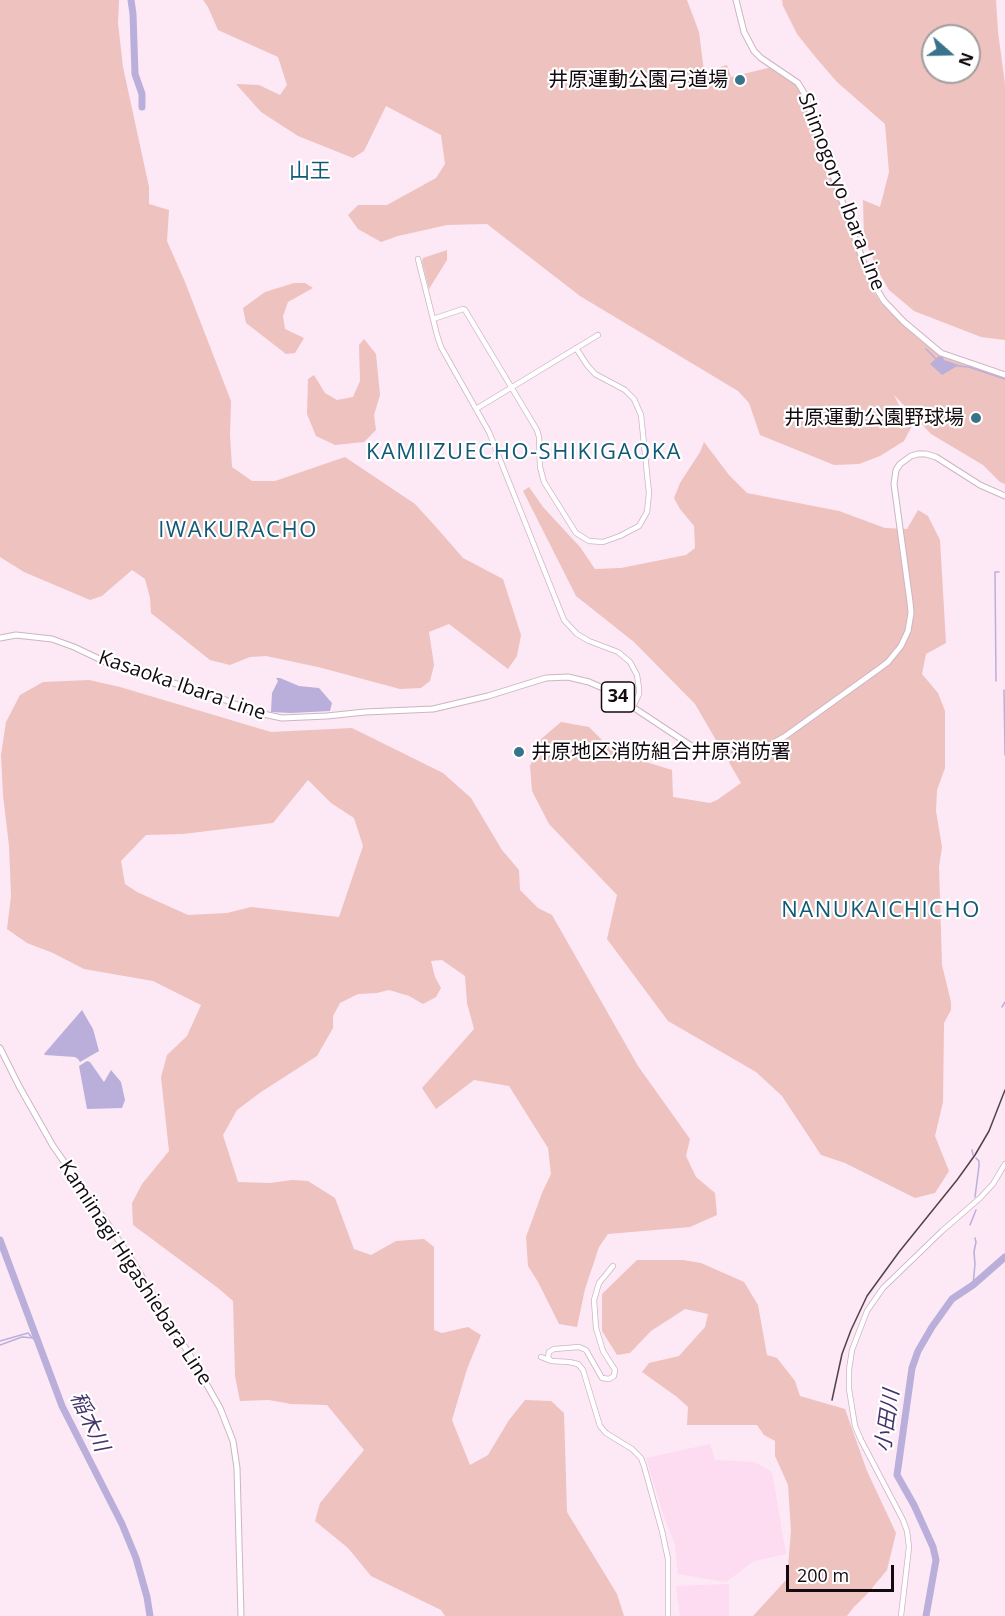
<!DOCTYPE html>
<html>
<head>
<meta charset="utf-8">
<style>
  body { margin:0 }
  #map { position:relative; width:1005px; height:1616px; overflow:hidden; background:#fde8f5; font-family:"Open Sans",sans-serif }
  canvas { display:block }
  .north { position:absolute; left:921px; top:24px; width:60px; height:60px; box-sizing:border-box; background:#fff; border:2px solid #a19d9f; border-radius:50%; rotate:110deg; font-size:16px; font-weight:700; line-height:24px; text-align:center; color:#130a10 }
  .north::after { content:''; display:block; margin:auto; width:21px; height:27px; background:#38738b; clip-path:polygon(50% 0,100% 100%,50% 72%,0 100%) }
  .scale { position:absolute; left:786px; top:1565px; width:108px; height:27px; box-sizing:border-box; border:3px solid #130a10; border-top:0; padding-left:8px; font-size:18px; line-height:21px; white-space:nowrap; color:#130a10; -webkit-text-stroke:4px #fff; paint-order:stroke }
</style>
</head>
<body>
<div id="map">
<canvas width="1005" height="1616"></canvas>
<div class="north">N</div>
<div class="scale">200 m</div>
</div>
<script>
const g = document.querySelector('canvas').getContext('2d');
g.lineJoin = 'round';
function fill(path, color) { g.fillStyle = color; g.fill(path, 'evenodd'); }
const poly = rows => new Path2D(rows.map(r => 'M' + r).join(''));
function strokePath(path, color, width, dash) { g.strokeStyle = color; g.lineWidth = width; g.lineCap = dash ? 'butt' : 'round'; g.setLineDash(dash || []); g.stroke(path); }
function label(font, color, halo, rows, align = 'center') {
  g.font = font + ' "Open Sans","Noto Sans JP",sans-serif'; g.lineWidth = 4.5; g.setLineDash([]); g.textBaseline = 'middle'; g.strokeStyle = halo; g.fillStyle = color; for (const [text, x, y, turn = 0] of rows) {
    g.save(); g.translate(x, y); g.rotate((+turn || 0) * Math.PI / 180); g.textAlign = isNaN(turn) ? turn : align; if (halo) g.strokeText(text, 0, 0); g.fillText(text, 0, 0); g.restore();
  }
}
fill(poly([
  [710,1444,715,1460,754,1462,772,1472,786,1554,754,1561,726,1582,678,1574,675,1544,664,1517,646,1458],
  [729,1584,729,1616,680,1616,676,1586]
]), '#fddbf1');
fill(poly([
  [0,0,119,0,118,23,123,67,149,187,149,204,169,210,167,241,185,282,231,401,230,435,232,467,252,481,275,481,345,457,415,504,436,527,463,558,503,579,521,635,517,656,508,669,449,624,429,632,434,665,430,681,421,688,400,689,318,667,266,656,250,657,230,665,210,660,151,613,150,598,145,579,132,570,102,596,90,600,24,572,0,557],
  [203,0,687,0,699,32,704,72,727,65,731,77,772,67,788,78,801,91,865,275,875,294,882,304,920,340,941,356,1005,378,1005,484,1000,482,983,465,931,434,894,395,902,411,913,424,904,441,880,456,859,464,834,465,760,435,749,403,738,391,580,296,487,224,447,225,398,236,381,242,358,229,348,215,358,205,387,205,436,178,445,164,441,135,386,106,364,151,353,158,298,136,261,112,236,84,259,85,280,95,287,85,278,57,218,30,208,7],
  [782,0,996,0,998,32,1005,84,1005,340,981,337,914,311,889,290,878,271,864,237,863,200,880,207,889,172,885,124,837,82,817,59,797,34,783,6],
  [933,36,969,36,969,72,933,72],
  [447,250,447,260,429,289,422,262,423,258],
  [294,283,305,283,313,288,288,302,283,316,285,329,304,338,295,353,286,354,246,323,243,308,265,292],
  [364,339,376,354,380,395,374,415,376,430,364,442,335,445,316,436,307,414,308,379,314,375,325,393,337,400,353,397,360,381,359,345],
  [704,442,729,475,747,493,839,511,885,528,907,529,918,510,928,516,940,540,946,643,926,654,922,674,938,693,945,711,945,768,937,790,936,811,942,847,939,867,942,965,951,1002,951,1010,944,1023,943,1102,935,1136,949,1171,935,1193,915,1198,845,1163,821,1155,782,1096,756,1072,668,1021,607,939,617,895,549,824,532,791,530,766,541,739,561,722,589,727,614,752,672,770,673,797,710,803,717,800,741,783,695,704,634,642,576,596,523,491,529,487,543,507,580,547,595,569,621,568,686,555,695,548,694,526,680,509,674,498,680,483,700,452],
  [89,680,120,687,271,732,352,728,443,773,471,798,502,850,519,870,520,890,538,908,552,915,638,1066,690,1139,686,1156,696,1177,715,1193,717,1215,690,1227,608,1234,599,1247,585,1289,577,1327,559,1324,538,1282,528,1266,526,1237,542,1193,551,1174,548,1148,509,1086,474,1080,436,1109,422,1088,474,1029,467,1003,465,976,442,960,431,961,435,977,441,988,436,997,423,1004,409,996,389,990,377,993,358,994,340,1003,333,1016,333,1028,317,1056,261,1092,237,1110,223,1135,238,1182,270,1183,292,1180,308,1181,335,1198,354,1249,371,1255,396,1241,424,1239,434,1247,434,1330,442,1333,468,1327,481,1335,467,1369,452,1420,470,1465,488,1455,509,1420,525,1400,551,1401,564,1413,567,1512,617,1594,624,1616,445,1616,441,1610,371,1576,348,1548,315,1521,320,1503,364,1450,327,1405,291,1404,269,1400,240,1401,235,1376,233,1301,218,1288,133,1225,132,1203,142,1184,169,1151,161,1077,167,1055,187,1036,201,1005,153,981,84,969,53,953,27,943,7,929,11,896,9,846,3,795,1,755,6,722,20,695,43,682],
  [308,780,331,803,354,818,363,846,339,917,251,907,227,913,188,915,137,892,125,884,121,861,146,835,183,834,273,823],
  [637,1260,683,1260,701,1263,744,1282,758,1305,767,1355,777,1358,795,1381,800,1396,845,1409,867,1471,896,1533,887,1570,868,1593,853,1608,847,1616,753,1616,787,1579,791,1531,788,1485,775,1456,775,1441,764,1435,757,1425,687,1425,688,1407,677,1397,642,1372,649,1363,679,1356,705,1327,708,1314,685,1309,651,1331,630,1353,617,1355,602,1331,602,1294]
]), '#eec2be');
fill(poly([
  [939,356,943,357,944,360,959,365,942,375,930,364],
  [276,678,280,678,299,686,319,688,332,703,330,711,291,713,271,712,272,693,278,681],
  [82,1010,93,1029,99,1051,80,1062,78,1059,75,1057,45,1055,44,1054],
  [87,1061,90,1062,104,1082,111,1070,121,1082,125,1100,122,1108,87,1109,79,1066]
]), '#b9afda');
strokePath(poly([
  [926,349,936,359],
  [958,366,969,367,1005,379],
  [996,681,995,572,999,572],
  [1004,690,1005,755],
  [1002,1007,1005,1002],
  [972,1150,973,1155],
  [975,1197,979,1166,979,1161,976,1158],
  [970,1225,976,1210],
  [1003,1259,1005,1259],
  [973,1285,975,1264,974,1252,976,1242,975,1238],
  [0,1341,28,1333,39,1345],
  [0,1345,22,1337,34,1338]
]), '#b9afda', 1.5);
strokePath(poly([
  [131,0,133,14,135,74,142,94,142,107],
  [0,1240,62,1406,122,1524,136,1558,147,1597,150,1616],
  [926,1616,936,1560,933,1547,914,1505,897,1475,912,1368,918,1351,932,1327,952,1299,973,1285,1005,1257]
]), '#b9afda', 7);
const minor = poly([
  [418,259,437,335,441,347,489,432,564,620,577,634,589,641,618,652,630,662,637,675,639,688,639,694,633,707],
  [433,319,463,309,465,310,537,430,539,437,540,467,544,482,576,533,589,541,603,542,620,536,639,526,647,512,649,493,641,415,634,399,625,390,595,374,587,365,576,348],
  [476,409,598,335],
  [613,1266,599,1283,594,1300,596,1328,603,1351,615,1370,614,1376,609,1379,602,1378,586,1350,579,1347,554,1349,549,1352,548,1357,551,1361,569,1362,578,1364,583,1370,600,1426,606,1433,632,1449,641,1458,644,1466,662,1531,668,1559,668,1616],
  [541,1357,551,1361],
  [901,1616,909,1547,907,1531,903,1520,861,1440,855,1426,849,1389,849,1370,852,1350,867,1311,883,1288,942,1231,980,1198,993,1184,1005,1164]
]);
const major = poly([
  [736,0,744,32,754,51,761,58,798,83,804,93,868,275,884,301,904,322,941,353,1005,375],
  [0,638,16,635,52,639,74,647,114,666,146,676,204,691,254,712,282,718,327,716,365,712,433,709,488,696,546,678,568,677,589,682,607,690,693,747,722,756,743,756,761,750,784,737,880,668,888,662,901,646,908,631,911,613,910,602,894,484,896,470,900,464,911,456,918,454,926,454,936,457,980,485,1005,496],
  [0,1048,19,1086,53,1146,107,1223,133,1262,194,1362,220,1408,233,1441,237,1468,241,1616]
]);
strokePath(minor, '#ceb4c5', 6);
strokePath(major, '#ceb4c5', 7);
strokePath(minor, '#fff', 4.5);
strokePath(major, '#fff', 5);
strokePath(poly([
  [832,1400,842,1354,851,1330,867,1296,899,1252,957,1180,975,1155,989,1131,1005,1090]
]), '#4f434b', 1.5);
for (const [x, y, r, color] of [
  [740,80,6,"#38738b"],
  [976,418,6,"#38738b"],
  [519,752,6,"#38738b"]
]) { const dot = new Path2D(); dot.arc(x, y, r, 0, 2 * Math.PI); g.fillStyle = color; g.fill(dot); strokePath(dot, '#fff', 2); }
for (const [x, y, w] of [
  [618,697,33]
]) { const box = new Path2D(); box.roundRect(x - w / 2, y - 15, w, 30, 4.5); g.fillStyle = '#fff'; g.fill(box); strokePath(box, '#130a10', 1.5); }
label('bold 18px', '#130a10', null, [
  ["34",618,697]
]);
label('20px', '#130a10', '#fff', [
  ["井原運動公園弓道場",728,80],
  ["井原運動公園野球場",964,418],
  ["井原地区消防組合井原消防署",531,752,"left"]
], 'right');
label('20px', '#130a10', '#fff', [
  ["Shimogoryo Ibara Line",841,192,69],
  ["Kasaoka Ibara Line",182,686,19],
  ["Kamiinagi Higashiebara Line",135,1273,57]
]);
label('21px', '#105a75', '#fff', [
  ["山王",310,172]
]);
label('italic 21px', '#43346a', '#fff', [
  ["小田川",888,1421,-82],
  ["稲木川",89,1422,65]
]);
g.letterSpacing = '1.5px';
label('22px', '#105a75', '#fff', [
  ["KAMIIZUECHO-SHIKIGAOKA",524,453],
  ["IWAKURACHO",238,531],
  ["NANUKAICHICHO",881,911]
]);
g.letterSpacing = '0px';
</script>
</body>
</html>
